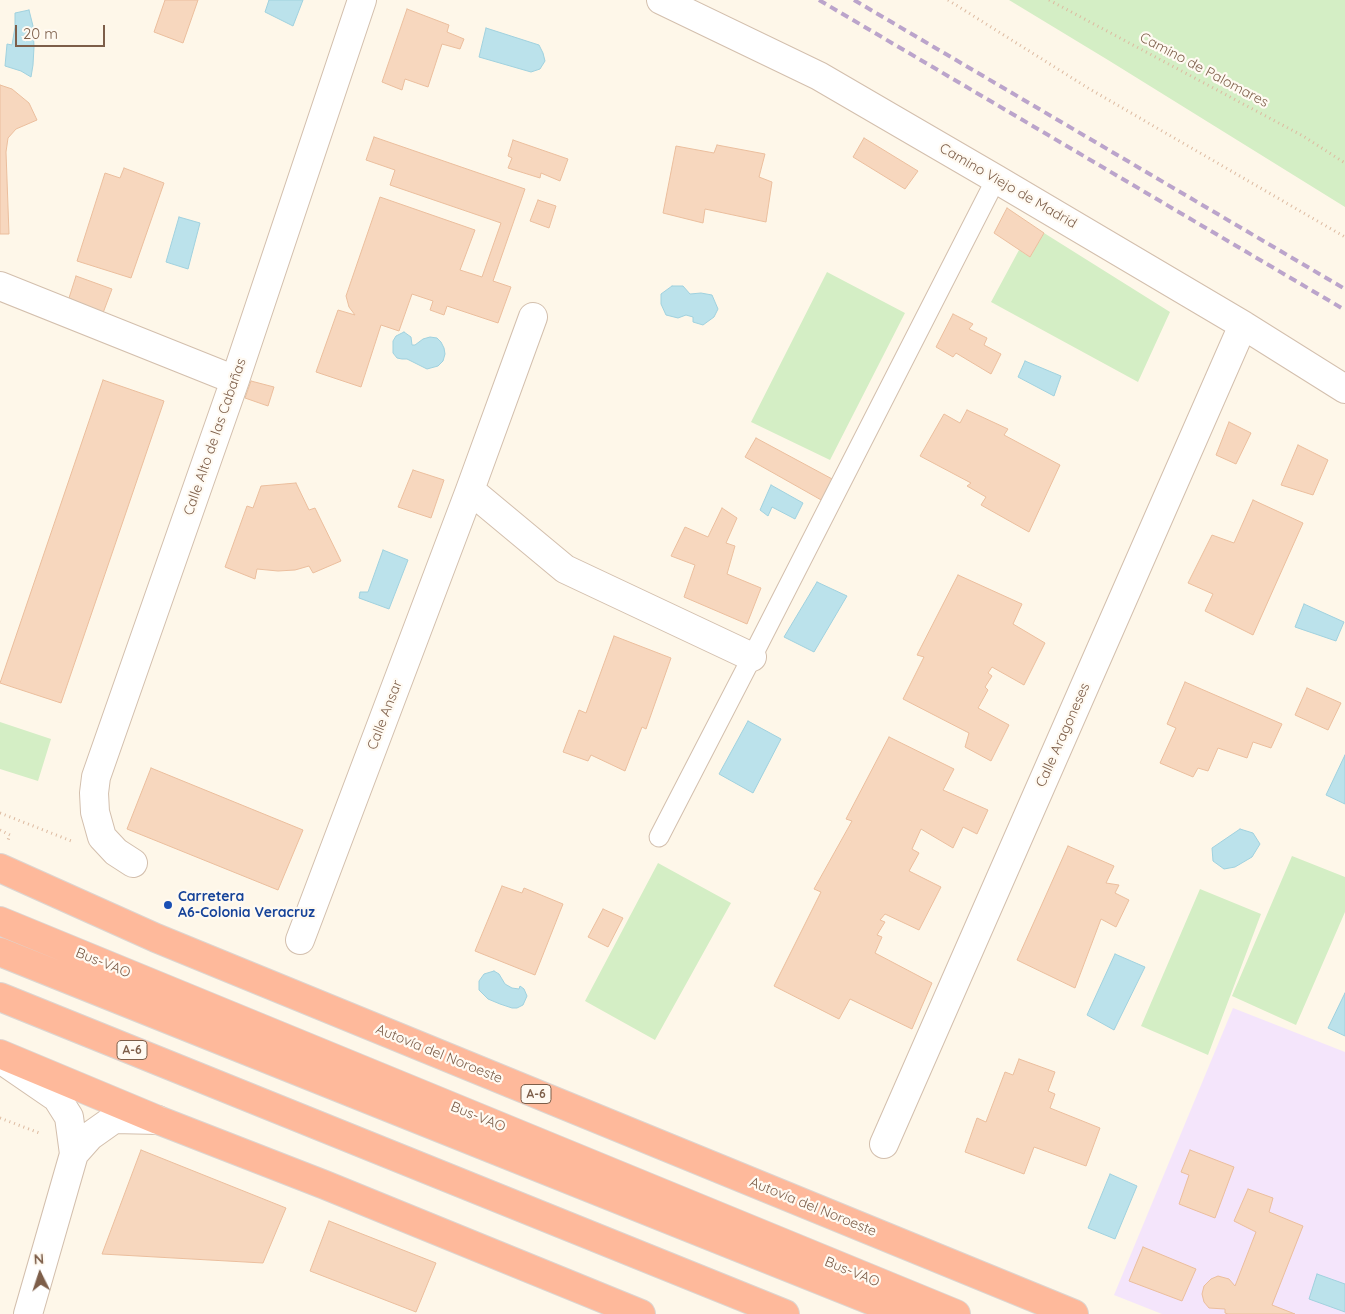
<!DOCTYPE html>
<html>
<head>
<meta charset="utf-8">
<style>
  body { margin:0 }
  #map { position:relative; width:1345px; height:1314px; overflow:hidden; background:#fef7e9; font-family:Quicksand,sans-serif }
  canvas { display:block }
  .north { position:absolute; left:15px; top:1249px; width:50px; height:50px; -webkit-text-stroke:4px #fffaf2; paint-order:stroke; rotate:356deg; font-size:14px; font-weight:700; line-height:20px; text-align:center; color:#7d5e49 }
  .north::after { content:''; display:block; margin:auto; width:18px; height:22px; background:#7d5e49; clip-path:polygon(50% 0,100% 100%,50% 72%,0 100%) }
  .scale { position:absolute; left:15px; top:25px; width:90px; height:22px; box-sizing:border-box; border:2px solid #7d5e49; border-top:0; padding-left:6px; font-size:15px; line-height:18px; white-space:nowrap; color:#7d5e49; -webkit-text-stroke:4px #fffaf2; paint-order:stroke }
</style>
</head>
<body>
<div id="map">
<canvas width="1345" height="1314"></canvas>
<div class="north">N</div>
<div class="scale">20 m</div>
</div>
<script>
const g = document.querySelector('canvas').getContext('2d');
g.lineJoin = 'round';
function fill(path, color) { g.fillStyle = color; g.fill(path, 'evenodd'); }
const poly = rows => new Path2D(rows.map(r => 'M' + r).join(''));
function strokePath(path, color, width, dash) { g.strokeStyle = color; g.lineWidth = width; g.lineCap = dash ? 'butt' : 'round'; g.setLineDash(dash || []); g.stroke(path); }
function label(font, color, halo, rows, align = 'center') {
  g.font = font + ' Quicksand,sans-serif'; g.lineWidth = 4.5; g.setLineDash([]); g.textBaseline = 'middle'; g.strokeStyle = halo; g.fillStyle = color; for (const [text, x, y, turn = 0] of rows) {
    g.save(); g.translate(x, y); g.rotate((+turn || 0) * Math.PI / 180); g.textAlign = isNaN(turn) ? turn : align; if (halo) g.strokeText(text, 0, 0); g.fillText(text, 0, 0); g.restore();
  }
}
fill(poly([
  [1233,1008,1345,1052,1345,1314,1162,1314,1114,1295]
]), '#f4e5fb');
fill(poly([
  [1009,0,1345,0,1345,207,1108,60],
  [1044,233,1170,312,1138,382,991,302,1019,250,1030,257],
  [827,272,905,313,830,460,751,422],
  [0,722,51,739,38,781,0,769],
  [1292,856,1345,877,1345,912,1296,1025,1232,996],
  [658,863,731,903,655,1040,585,1001],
  [1200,889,1261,914,1208,1055,1141,1026]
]), '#d4eec5');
const water = poly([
  [269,0,303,0,293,26,265,12,269,0],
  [29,10,33,26,34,47,33,65,31,77,21,71,5,66,7,44,12,45,15,27,15,13,29,10],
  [486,28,539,45,543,53,545,61,540,69,531,72,479,57,486,28],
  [179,217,200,223,188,269,166,262,179,217],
  [672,286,683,286,690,294,701,293,712,295,718,309,714,317,703,325,693,322,693,317,686,315,678,318,666,315,661,304,661,294,672,286],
  [404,332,411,337,412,345,415,345,423,339,430,337,437,338,441,342,444,348,445,354,443,361,438,366,427,369,407,359,402,359,397,358,393,353,393,341,396,336,404,332],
  [1025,361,1061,376,1054,396,1018,377,1025,361],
  [771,485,803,503,795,519,772,507,768,516,760,510,771,485],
  [383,550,408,560,389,609,359,598,360,592,368,592,383,550],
  [817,582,847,596,814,652,784,637,817,582],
  [1304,604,1344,622,1336,641,1295,627,1304,604],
  [748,721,781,739,753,793,719,774,748,721],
  [1345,755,1345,804,1326,795,1345,755],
  [1240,829,1253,833,1260,844,1252,857,1235,867,1224,869,1213,861,1212,848,1240,829],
  [1115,954,1145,967,1114,1030,1087,1015,1115,954],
  [494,971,499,974,505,984,512,988,519,989,520,986,524,989,527,996,523,1005,517,1008,512,1008,500,1004,488,999,479,990,479,981,484,974,494,971],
  [1345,993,1345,1036,1328,1028,1345,993],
  [1110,1174,1137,1186,1115,1239,1088,1228,1110,1174],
  [1317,1274,1345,1284,1345,1312,1309,1299,1317,1274]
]);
fill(water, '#bbe2eb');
strokePath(water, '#a0d1de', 1);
const building = poly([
  [165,0,198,0,183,43,154,32,165,0],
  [407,9,449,25,447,32,464,39,460,49,442,44,428,87,405,79,402,90,382,82,407,9],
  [0,85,12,89,29,103,37,120,16,129,8,138,6,152,9,234,0,234,0,85],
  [374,137,525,189,493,281,511,287,498,323,447,306,444,315,430,310,433,301,412,294,399,331,381,325,361,387,316,372,338,310,355,315,349,307,346,296,380,197,475,230,460,270,482,277,501,223,390,185,395,170,366,160,374,137],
  [864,138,918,171,905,189,853,157,864,138],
  [513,140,568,159,560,181,541,173,540,178,508,168,512,158,508,156,513,140],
  [717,145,765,154,759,177,772,182,766,222,705,209,703,223,663,213,676,146,714,153,717,145],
  [124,168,164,183,131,278,77,261,105,173,120,178,124,168],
  [538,200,556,206,549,228,530,221,538,200],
  [1007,208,1044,233,1030,257,994,233,1007,208],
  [76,276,112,289,103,313,69,298,76,276],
  [953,314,973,324,969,329,987,338,984,345,1001,354,991,374,956,353,953,357,936,347,953,314],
  [103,380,164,401,61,703,0,683,103,380],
  [251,381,274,387,268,406,245,398,251,381],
  [967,410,1008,429,1004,435,1060,465,1029,532,981,505,986,497,967,486,971,483,920,456,944,414,960,423,967,410],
  [1229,422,1251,433,1236,464,1216,455,1229,422],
  [756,438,834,480,823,501,745,457,756,438],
  [1298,445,1328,460,1313,495,1281,485,1298,445],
  [413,470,444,480,431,518,398,507,413,470],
  [296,483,309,510,315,508,341,561,313,573,309,566,295,570,278,571,257,569,255,579,225,567,247,506,253,508,261,486,296,483],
  [1253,500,1303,523,1253,635,1205,611,1213,594,1188,583,1212,535,1234,543,1253,500],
  [722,508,737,518,726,543,735,546,727,574,761,588,747,624,684,597,695,565,671,556,685,527,708,537,722,508],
  [958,575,1022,604,1013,624,1045,643,1024,685,992,667,988,673,992,676,985,687,988,690,978,708,1009,725,991,761,965,747,969,733,903,699,924,657,917,655,958,575],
  [614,636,671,658,646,729,642,727,625,771,591,755,588,761,563,752,579,710,586,713,614,636],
  [1185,682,1282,724,1271,748,1253,742,1247,758,1218,748,1208,771,1198,768,1193,777,1160,763,1176,728,1167,724,1185,682],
  [1307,688,1341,703,1328,730,1295,715,1307,688],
  [889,737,954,769,943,790,988,810,977,834,963,827,953,848,921,829,912,849,919,853,909,871,941,887,919,930,885,914,880,920,885,922,877,935,882,937,875,953,932,983,912,1029,850,999,839,1019,774,986,821,892,814,889,852,821,846,819,889,737],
  [151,768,303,830,278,890,127,829,151,768],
  [1068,846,1114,866,1106,883,1119,885,1115,893,1129,900,1116,927,1101,919,1075,988,1017,960,1068,846],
  [502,886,522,893,524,888,563,904,535,975,475,951,502,886],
  [603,909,623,918,608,947,588,937,603,909],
  [1019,1059,1055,1072,1048,1091,1055,1094,1050,1108,1100,1128,1086,1166,1034,1147,1024,1174,965,1152,977,1118,986,1122,1005,1072,1013,1075,1019,1059],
  [141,1150,286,1208,263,1263,102,1254,141,1150],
  [1190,1150,1234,1167,1215,1218,1179,1204,1189,1175,1181,1172,1190,1150],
  [1248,1189,1273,1198,1269,1212,1303,1226,1272,1305,1295,1314,1228,1314,1225,1313,1225,1309,1209,1308,1204,1302,1202,1294,1204,1286,1211,1279,1218,1276,1229,1279,1235,1286,1256,1232,1234,1221,1248,1189],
  [329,1221,436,1263,416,1312,310,1271,329,1221],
  [1143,1247,1196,1269,1182,1301,1129,1281,1143,1247]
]);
fill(building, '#f7d7be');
strokePath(building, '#ebbe9d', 1);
const service = poly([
  [659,837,752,657,996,179]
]);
const minor = poly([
  [661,0,819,76,996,179,1243,325,1345,389],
  [0,286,235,380],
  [470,490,565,569,752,657],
  [133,863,116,852,102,837,95,812,94,793,96,777,235,380,362,0],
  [300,940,470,490,533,317],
  [6,1063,57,1098,69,1117,74,1154,28,1314],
  [884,1144,1243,325],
  [74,1154,90,1136,114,1119,158,1120]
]);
const motorway = poly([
  [0,868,156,938,1074,1314],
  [0,921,956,1314],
  [0,952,905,1314],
  [0,997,785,1314],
  [0,1054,158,1120,325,1185,641,1314]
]);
strokePath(service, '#d3bfad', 21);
strokePath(minor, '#d3bfad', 30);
strokePath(motorway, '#ddd5d0', 30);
strokePath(poly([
  [948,0,1088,88,1345,237],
  [1049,0,1303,136,1345,163],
  [0,813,74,842],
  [0,830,10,835,8,840],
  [0,1118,42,1134]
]), '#ddbaa0', 3, [1, 4]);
strokePath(service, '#fff', 19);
strokePath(minor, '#fff', 28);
strokePath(motorway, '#feb99b', 28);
strokePath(poly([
  [819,0,1345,310],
  [854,0,1345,289]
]), '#bba4cb', 4, [8, 5]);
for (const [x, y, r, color] of [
  [168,905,5,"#1a4fb4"]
]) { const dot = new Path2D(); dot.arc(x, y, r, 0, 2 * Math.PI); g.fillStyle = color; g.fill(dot); strokePath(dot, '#fffaf2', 2); }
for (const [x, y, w] of [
  [132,1050,30],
  [536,1094,30]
]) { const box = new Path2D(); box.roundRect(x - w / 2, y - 9.5, w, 19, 4); g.fillStyle = '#fffaf2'; g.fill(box); strokePath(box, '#7d5e49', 1); }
label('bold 12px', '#7d5e49', null, [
  ["A-6",132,1050],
  ["A-6",536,1094]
]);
label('14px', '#7d5e49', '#fffaf2', [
  ["Camino de Palomares",1204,70,28],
  ["Camino Viejo de Madrid",1008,186,30],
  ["Calle Alto de las Cabañas",215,437,-71],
  ["Calle Ansar",385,715,-69],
  ["Calle Aragoneses",1063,735,-66],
  ["Bus-VAO",103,963,22],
  ["Autovía del Noroeste",439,1054,22],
  ["Bus-VAO",478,1117,22],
  ["Autovía del Noroeste",813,1207,22],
  ["Bus-VAO",852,1272,22]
]);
label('bold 14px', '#164399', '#fffaf2', [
  ["Carretera",178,897],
  ["A6-Colonia Veracruz",178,913]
], 'left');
</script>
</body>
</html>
